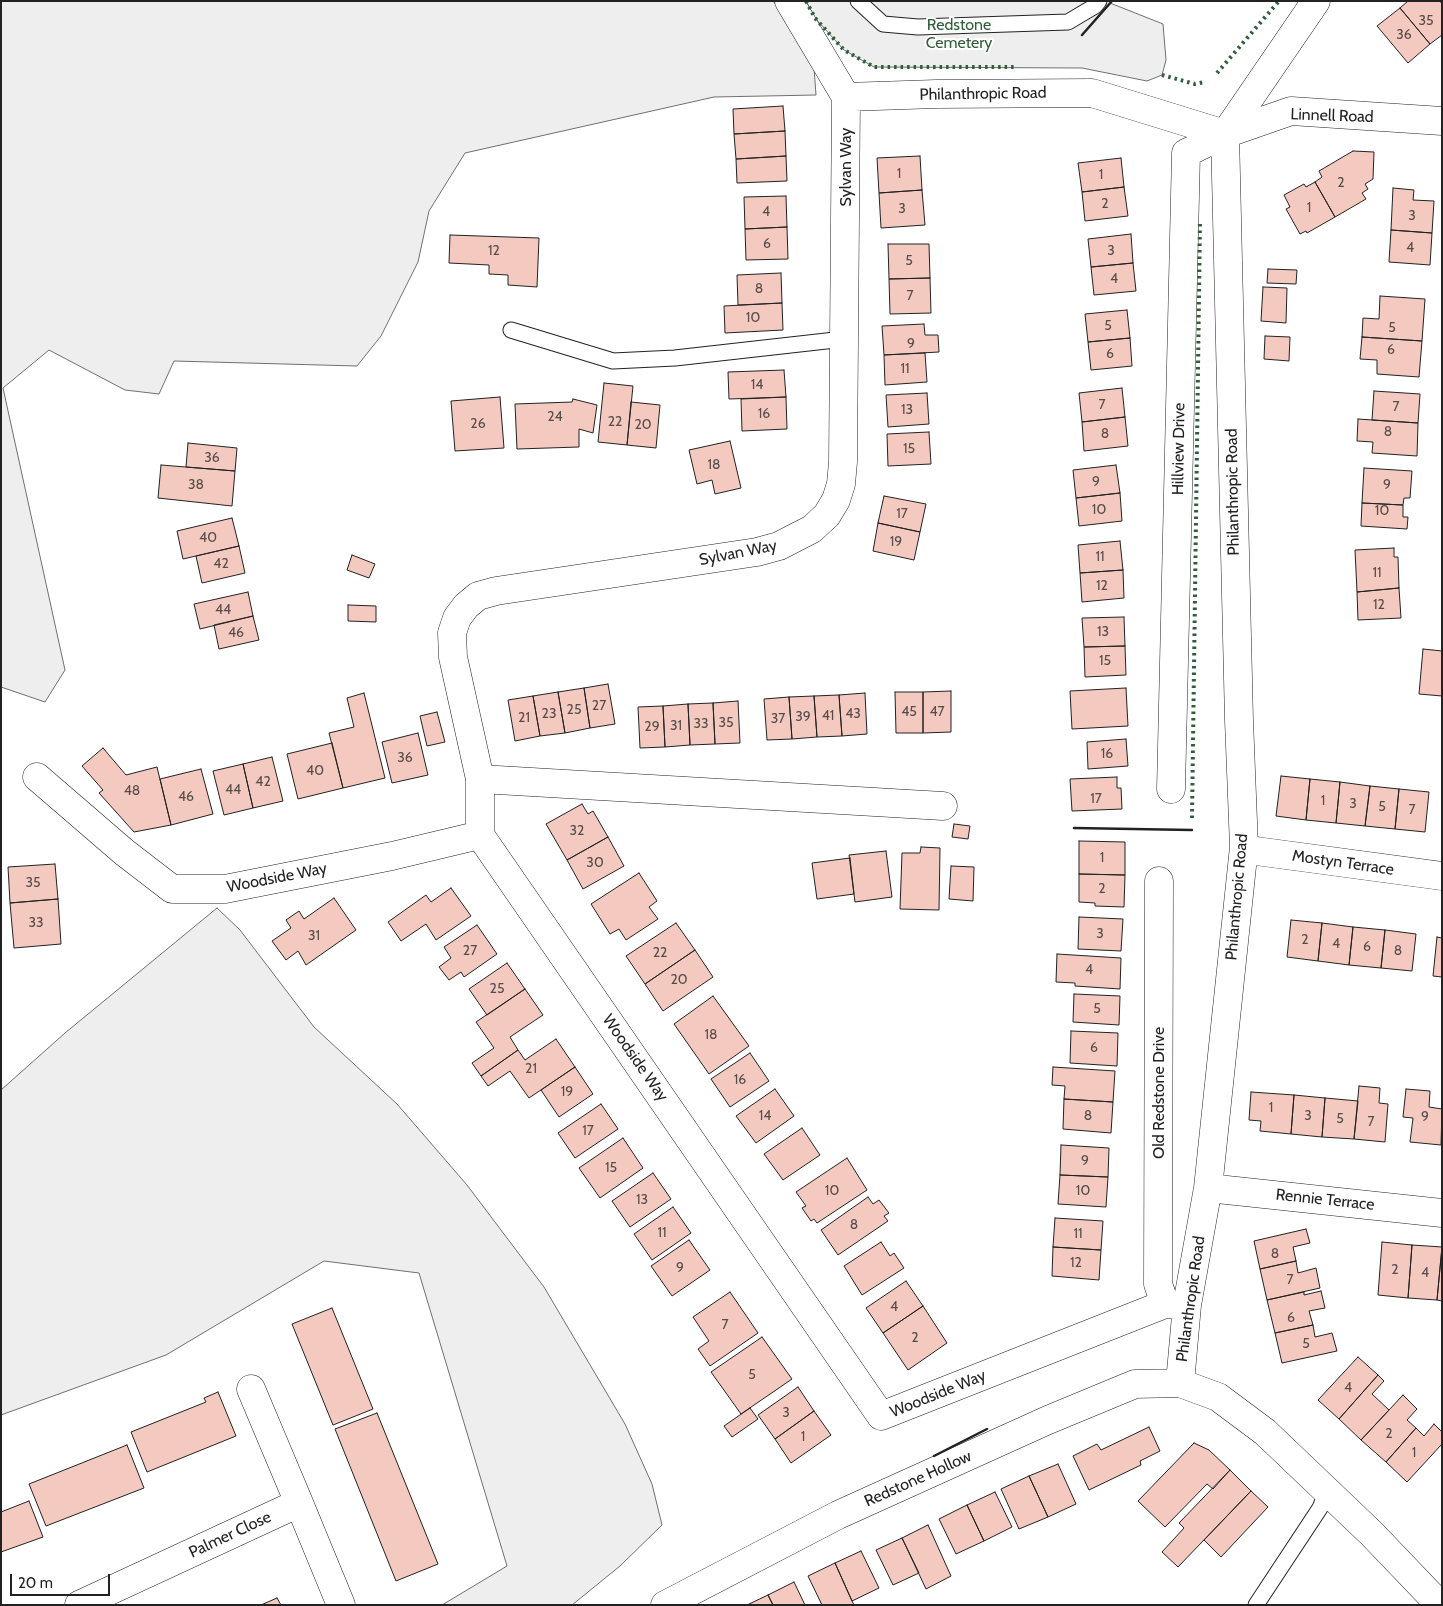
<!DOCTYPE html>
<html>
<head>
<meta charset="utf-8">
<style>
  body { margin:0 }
  #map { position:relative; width:1443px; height:1606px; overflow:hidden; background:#fff; font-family:Cabin,sans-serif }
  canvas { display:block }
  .frame { position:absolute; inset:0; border:2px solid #222; pointer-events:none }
  .scale { position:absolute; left:10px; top:1574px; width:100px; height:22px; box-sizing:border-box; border:2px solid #222; border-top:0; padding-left:6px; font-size:15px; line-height:18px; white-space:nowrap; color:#222; -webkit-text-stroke:4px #fff; paint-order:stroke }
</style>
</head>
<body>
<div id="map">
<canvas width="1443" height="1606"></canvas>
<div class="frame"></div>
<div class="scale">20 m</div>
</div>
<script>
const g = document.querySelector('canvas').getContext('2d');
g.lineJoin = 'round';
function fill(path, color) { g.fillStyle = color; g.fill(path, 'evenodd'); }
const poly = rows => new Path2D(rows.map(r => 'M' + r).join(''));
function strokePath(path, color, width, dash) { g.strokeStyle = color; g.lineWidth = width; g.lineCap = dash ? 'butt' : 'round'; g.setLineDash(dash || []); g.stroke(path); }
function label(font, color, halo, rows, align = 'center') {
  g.font = font + ' Cabin,sans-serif'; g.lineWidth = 4; g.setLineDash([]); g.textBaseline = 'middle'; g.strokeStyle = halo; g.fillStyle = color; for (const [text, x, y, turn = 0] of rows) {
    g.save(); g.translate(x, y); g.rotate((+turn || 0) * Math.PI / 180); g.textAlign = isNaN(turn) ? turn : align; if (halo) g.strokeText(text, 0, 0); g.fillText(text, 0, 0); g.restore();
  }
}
const green = poly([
  [1,1,773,1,813,54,816,95,714,97,465,153,429,211,418,262,381,336,357,366,174,361,159,394,125,390,49,350,3,388,65,670,45,702,1,687,1,1],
  [806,1,1112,1,1110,3,1163,24,1166,60,1162,75,1147,81,1082,68,874,67,844,50,815,18,806,1],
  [217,908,240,930,314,1027,397,1104,467,1185,544,1287,625,1424,652,1484,662,1525,620,1566,572,1605,442,1605,507,1566,419,1273,324,1261,166,1355,1,1415,1,1090,65,1033,217,908]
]);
fill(green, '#eee');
strokePath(green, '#6f6f6f', 1);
const building = poly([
  [1408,1,1440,1,1442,4,1442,35,1430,44,1400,8,1408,1],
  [1400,8,1430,44,1408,63,1377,26,1400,8],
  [783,106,785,131,734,134,733,109,783,106],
  [785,131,786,156,736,159,734,134,785,131],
  [1353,151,1374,152,1373,179,1365,184,1368,189,1362,193,1366,199,1335,217,1315,182,1322,177,1319,171,1353,151],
  [786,156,787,181,737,183,736,159,786,156],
  [920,156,922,190,879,193,877,158,920,156],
  [1121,158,1124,187,1082,192,1078,163,1121,158],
  [1315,182,1335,217,1307,233,1306,231,1300,234,1286,209,1290,207,1284,195,1304,184,1306,187,1315,182],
  [1124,187,1128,216,1085,221,1082,192,1124,187],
  [1393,188,1414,190,1413,200,1434,201,1432,233,1391,230,1393,188],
  [922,190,925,225,881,228,879,193,922,190],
  [786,196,787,227,745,229,744,197,786,196],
  [787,227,788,259,746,260,745,229,787,227],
  [1391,230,1432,233,1430,265,1389,262,1391,230],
  [1131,234,1133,263,1091,267,1088,239,1131,234],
  [450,235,539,238,537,287,508,285,508,275,489,274,489,265,449,263,450,235],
  [888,244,929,244,930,278,889,279,888,244],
  [1133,263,1136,291,1094,295,1091,267,1133,263],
  [1268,269,1297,270,1296,284,1267,283,1268,269],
  [781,273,782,303,738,305,737,275,781,273],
  [930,278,931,313,890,314,889,279,930,278],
  [1263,287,1287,288,1286,323,1261,321,1263,287],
  [1380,296,1425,299,1422,341,1362,337,1363,318,1379,319,1380,296],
  [782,303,783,330,725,333,724,306,782,303],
  [1127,310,1130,338,1088,342,1085,314,1127,310],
  [924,324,925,335,938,335,939,352,884,355,882,326,924,324],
  [1265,336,1290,337,1289,361,1264,359,1265,336],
  [1362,337,1422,341,1419,377,1377,374,1377,360,1360,359,1362,337],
  [1130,338,1132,366,1091,370,1088,342,1130,338],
  [925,353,927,382,885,385,884,355,925,353],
  [784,370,786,397,729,399,728,372,784,370],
  [604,383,633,386,627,445,598,442,604,383],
  [1122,388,1125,417,1082,422,1079,393,1122,388],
  [1374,391,1420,394,1418,423,1372,420,1374,391],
  [927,393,929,424,888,427,886,395,927,393],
  [500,397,504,448,455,451,451,401,500,397],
  [786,397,787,429,742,431,741,399,786,397],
  [573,399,597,405,593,433,579,429,579,447,517,449,515,404,572,402,573,399],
  [631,402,660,405,656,448,627,445,631,402],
  [1125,417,1128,446,1084,451,1082,422,1125,417],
  [1358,419,1418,423,1417,456,1372,453,1373,442,1357,441,1358,419],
  [929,432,931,464,888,466,887,434,929,432],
  [730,441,741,488,715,494,712,480,697,484,689,450,730,441],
  [188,443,237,448,235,471,186,467,188,443],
  [161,465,235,471,232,506,158,498,161,465],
  [1116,465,1120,493,1076,498,1073,470,1116,465],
  [1364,468,1412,471,1410,498,1404,498,1403,505,1362,503,1364,468],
  [1120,493,1122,521,1079,526,1076,498,1120,493],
  [884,496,926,504,920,532,878,523,884,496],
  [1362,503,1403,505,1403,517,1408,517,1407,529,1361,526,1362,503],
  [232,518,239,546,183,559,177,531,232,518],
  [878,523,920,532,914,560,873,551,878,523],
  [1120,541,1123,570,1080,573,1078,545,1120,541],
  [239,546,245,573,202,583,196,556,239,546],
  [1394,548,1394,557,1398,557,1399,588,1357,592,1355,550,1394,548],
  [352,555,375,564,369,578,347,570,352,555],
  [1123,570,1124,598,1082,602,1080,573,1123,570],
  [1399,588,1401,618,1358,620,1357,592,1399,588],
  [248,592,253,616,200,629,194,604,248,592],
  [348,605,376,606,376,622,348,621,348,605],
  [253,616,259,640,219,649,214,625,253,616],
  [1124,617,1125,646,1084,647,1082,618,1124,617],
  [1125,646,1126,675,1085,677,1084,647,1125,646],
  [1423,649,1442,651,1442,696,1419,694,1423,649],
  [608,684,615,724,590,728,584,688,608,684],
  [584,688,590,728,565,733,558,692,584,688],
  [1126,688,1128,726,1072,729,1070,691,1126,688],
  [951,691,951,732,923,733,923,692,951,691],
  [558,692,565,733,540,736,533,696,558,692],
  [895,692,923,692,923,733,896,733,895,692],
  [364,693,385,778,343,788,329,733,354,727,347,698,364,693],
  [865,693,867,734,842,736,839,695,865,693],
  [839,695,842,736,817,737,814,696,839,695],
  [533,696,540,736,515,741,508,700,533,696],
  [814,696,817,737,792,739,789,697,814,696],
  [789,697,792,739,767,740,764,699,789,697],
  [738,701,740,743,715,744,713,703,738,701],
  [713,703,715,744,690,745,688,704,713,703],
  [688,704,690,745,665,747,663,706,688,704],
  [663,706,665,747,640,748,638,707,663,706],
  [437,712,445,742,427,746,420,716,437,712],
  [418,733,428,775,392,783,382,742,418,733],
  [1126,739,1128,766,1088,769,1087,742,1126,739],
  [332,743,343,788,298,799,287,754,332,743],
  [103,748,126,775,157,767,171,825,134,832,99,793,103,790,82,766,103,748],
  [272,757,283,801,253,808,243,764,272,757],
  [243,764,253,808,224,815,213,771,243,764],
  [201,769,213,814,171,825,160,779,201,769],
  [1281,776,1310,779,1306,820,1276,816,1281,776],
  [1117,777,1117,788,1121,788,1122,809,1072,811,1070,779,1117,777],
  [1310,779,1340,782,1336,823,1306,820,1310,779],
  [1340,782,1370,786,1365,826,1336,823,1340,782],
  [1370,786,1399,789,1395,829,1365,826,1370,786],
  [1399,789,1429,792,1425,832,1395,829,1399,789],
  [582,804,588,814,593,811,608,837,567,860,546,824,582,804],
  [954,824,970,826,968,839,952,837,954,824],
  [608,837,624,866,583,889,567,860,608,837],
  [1079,841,1125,842,1125,875,1079,874,1079,841],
  [921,847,940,848,939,910,900,909,902,853,920,853,921,847],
  [886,851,892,897,855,902,849,855,886,851],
  [850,858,854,894,817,899,812,863,850,858],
  [55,864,58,899,10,903,8,867,55,864],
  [951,866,974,867,973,901,949,899,951,866],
  [639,873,657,901,649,907,658,919,626,940,619,929,610,934,591,904,639,873],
  [1079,874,1125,875,1124,907,1095,906,1095,903,1079,902,1079,874],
  [451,888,471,916,436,940,426,924,401,941,388,922,426,895,431,902,451,888],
  [334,898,356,930,306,965,298,951,286,960,272,941,291,928,286,920,299,911,304,919,334,898],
  [58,899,61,944,14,948,10,903,58,899],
  [1079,917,1123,919,1121,951,1078,949,1079,917],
  [1291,920,1322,923,1318,961,1287,957,1291,920],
  [676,923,695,950,645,984,626,956,676,923],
  [1322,923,1353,927,1349,965,1318,961,1322,923],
  [477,925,497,954,464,977,461,972,449,980,439,967,451,958,444,947,477,925],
  [1353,927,1385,930,1381,968,1349,965,1353,927],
  [1385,930,1416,934,1412,971,1381,968,1385,930],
  [1437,937,1442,938,1442,977,1433,976,1437,937],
  [695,950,713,977,663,1011,645,984,695,950],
  [1057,954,1121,958,1120,989,1075,986,1075,983,1056,982,1057,954],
  [507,963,525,989,487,1015,469,989,507,963],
  [525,989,543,1015,510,1037,518,1050,481,1076,472,1063,494,1048,476,1022,525,989],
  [1074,994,1120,996,1119,1025,1073,1022,1074,994],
  [713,996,749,1046,709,1074,674,1024,713,996],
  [1071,1031,1118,1033,1117,1066,1070,1063,1071,1031],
  [556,1039,575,1067,529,1098,510,1071,488,1086,481,1076,518,1050,525,1060,556,1039],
  [750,1053,769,1081,730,1107,711,1079,750,1053],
  [575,1067,593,1094,559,1117,541,1090,575,1067],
  [1053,1067,1115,1071,1113,1102,1064,1099,1065,1086,1052,1085,1053,1067],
  [1359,1086,1380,1088,1379,1103,1388,1104,1385,1142,1354,1139,1359,1086],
  [775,1089,794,1116,756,1143,736,1116,775,1089],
  [1406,1089,1430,1091,1429,1107,1442,1109,1441,1145,1410,1142,1413,1118,1403,1117,1406,1089],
  [1251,1092,1294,1095,1291,1134,1260,1131,1261,1121,1249,1120,1251,1092],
  [1294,1095,1325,1098,1322,1137,1291,1134,1294,1095],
  [1325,1098,1358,1101,1354,1139,1322,1137,1325,1098],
  [1064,1099,1113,1102,1111,1133,1063,1129,1064,1099],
  [601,1104,618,1129,575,1158,558,1133,601,1104],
  [802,1128,820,1155,783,1180,764,1154,802,1128],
  [623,1138,643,1168,600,1198,579,1168,623,1138],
  [1061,1145,1109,1148,1108,1177,1060,1175,1061,1145],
  [847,1158,867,1190,817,1223,814,1219,811,1221,802,1208,806,1206,796,1192,847,1158],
  [653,1173,671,1199,630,1227,612,1201,653,1173],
  [1060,1175,1108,1177,1106,1207,1058,1204,1060,1175],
  [868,1197,873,1204,879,1200,889,1213,884,1216,888,1221,838,1255,821,1230,868,1197],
  [673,1207,691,1233,652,1260,634,1234,673,1207],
  [1055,1218,1103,1221,1101,1250,1053,1247,1055,1218],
  [1306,1229,1310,1243,1293,1247,1296,1261,1260,1269,1254,1241,1306,1229],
  [689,1240,710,1270,672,1296,651,1266,689,1240],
  [881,1242,890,1256,894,1253,904,1268,862,1295,844,1266,881,1242],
  [1382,1242,1412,1245,1408,1298,1378,1295,1382,1242],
  [1412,1245,1442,1247,1437,1300,1408,1298,1412,1245],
  [1053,1247,1101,1250,1099,1280,1052,1276,1053,1247],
  [1442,1247,1442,1301,1437,1300,1442,1247],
  [1296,1261,1298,1273,1316,1268,1320,1288,1267,1300,1260,1269,1296,1261],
  [906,1281,923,1306,883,1333,866,1308,906,1281],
  [1321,1291,1325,1308,1309,1311,1313,1325,1275,1333,1267,1300,1304,1292,1304,1295,1321,1291],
  [730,1292,758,1333,710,1366,698,1349,709,1341,693,1317,730,1292],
  [923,1306,947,1343,908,1370,883,1333,923,1306],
  [332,1308,373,1409,333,1425,292,1324,332,1308],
  [1313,1325,1315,1337,1332,1333,1337,1351,1282,1363,1275,1333,1313,1325],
  [762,1337,792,1379,741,1414,711,1372,762,1337],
  [1358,1357,1378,1375,1339,1419,1318,1400,1358,1357],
  [1378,1375,1384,1381,1372,1394,1389,1410,1361,1440,1339,1419,1378,1375],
  [798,1387,814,1411,775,1439,758,1415,798,1387],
  [218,1392,236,1436,147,1472,131,1432,206,1402,204,1398,218,1392],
  [1403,1395,1417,1409,1407,1420,1416,1428,1386,1462,1361,1440,1403,1395],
  [750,1408,758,1419,732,1437,724,1426,750,1408],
  [814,1411,831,1435,791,1463,775,1439,814,1411],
  [377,1413,438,1564,396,1581,335,1429,377,1413],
  [1434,1424,1442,1432,1442,1444,1407,1482,1386,1462,1416,1428,1424,1436,1434,1424],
  [1149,1427,1160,1451,1140,1461,1141,1465,1089,1490,1073,1456,1097,1444,1101,1450,1149,1427],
  [1194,1443,1209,1450,1230,1470,1213,1489,1207,1484,1165,1527,1138,1501,1194,1443],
  [127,1445,144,1488,46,1526,29,1484,127,1445],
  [1058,1464,1076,1504,1048,1517,1029,1476,1058,1464],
  [1230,1470,1251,1491,1178,1567,1162,1552,1184,1528,1179,1523,1230,1470],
  [1029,1476,1048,1517,1019,1529,1001,1489,1029,1476],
  [1251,1491,1268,1507,1221,1557,1204,1540,1251,1491],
  [995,1492,1012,1527,984,1541,967,1505,995,1492],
  [29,1501,43,1537,1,1552,1,1512,29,1501],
  [967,1505,984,1541,956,1554,939,1519,967,1505],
  [928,1525,951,1576,926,1589,902,1538,928,1525],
  [902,1538,919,1573,893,1585,876,1550,902,1538],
  [861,1551,879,1588,852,1601,835,1563,861,1551],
  [835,1563,852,1601,854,1605,822,1605,808,1576,835,1563],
  [794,1582,805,1605,773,1605,768,1595,794,1582],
  [768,1595,773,1605,747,1605,768,1595],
  [277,1598,281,1605,261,1605,277,1598]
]);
fill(building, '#f3c9c0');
strokePath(building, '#222', 1);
const service = poly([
  [858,1,883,24,918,27,1068,22,1095,6,1099,1],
  [511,330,613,361,675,358,844,339],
  [1256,1605,1320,1508,1327,1490]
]);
const minor = poly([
  [789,1,846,97,936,94,1092,93,1225,134],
  [37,777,124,852,172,889,225,889,392,856,480,835,881,1416,1165,1304,1187,1305],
  [480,779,943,806],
  [1171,789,1186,153,1225,134,1291,111,1442,121],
  [480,835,480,779,453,657,452,633,457,618,466,606,478,596,496,591,757,552,779,546,812,529,827,515,836,500,841,484,843,462,846,97],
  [1244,847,1256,851,1442,876],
  [1159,881,1158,1284,1165,1304],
  [1208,1188,1442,1213],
  [1180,1383,1187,1305,1208,1188,1244,847,1239,720,1225,134,1316,1],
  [299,1503,341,1605],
  [79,1605,299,1503,251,1389],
  [665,1605,838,1515,1048,1420,1135,1384,1180,1383,1218,1397,1265,1432,1372,1534,1440,1605]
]);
strokePath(service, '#222', 17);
strokePath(minor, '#222', 29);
strokePath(service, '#fff', 15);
strokePath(minor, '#fff', 28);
strokePath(poly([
  [806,1,815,18,844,50,874,67,1016,67],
  [1217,73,1279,1],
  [1162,75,1195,84,1205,82],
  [1192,818,1200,220]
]), '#2f5e38', 4, [2.5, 4]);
strokePath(poly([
  [1082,35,1112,1],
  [1074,828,1192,830],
  [934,1456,987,1429]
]), '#222', 2.5);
label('14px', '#564c4a', null, [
  ["35",1426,21],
  ["36",1404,35],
  ["1",899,174],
  ["1",1101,175],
  ["2",1341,183],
  ["2",1105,204],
  ["1",1309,208],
  ["3",902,209],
  ["4",766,212],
  ["3",1412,216],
  ["6",767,244],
  ["4",1410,248],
  ["12",494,251],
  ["3",1111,251],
  ["5",909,261],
  ["4",1114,279],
  ["8",759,289],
  ["7",910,296],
  ["10",753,318],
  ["5",1108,326],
  ["5",1392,328],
  ["9",911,344],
  ["6",1391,350],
  ["6",1110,354],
  ["11",905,369],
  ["14",757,385],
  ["7",1102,405],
  ["7",1396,407],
  ["13",907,410],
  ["16",764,414],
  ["24",555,417],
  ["22",615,422],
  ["26",478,424],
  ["20",643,425],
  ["8",1388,432],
  ["8",1105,434],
  ["15",909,449],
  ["36",212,458],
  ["18",714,465],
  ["9",1096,482],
  ["38",196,485],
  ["9",1387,485],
  ["10",1099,510],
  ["10",1382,511],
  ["17",902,514],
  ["40",208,538],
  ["19",896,542],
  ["11",1100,557],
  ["42",221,564],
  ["11",1377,573],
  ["12",1102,586],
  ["12",1379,605],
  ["44",223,610],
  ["13",1103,632],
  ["46",236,633],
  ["15",1105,661],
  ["27",599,706],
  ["25",574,710],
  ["45",909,712],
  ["47",937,712],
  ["23",549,714],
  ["43",853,714],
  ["41",828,716],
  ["39",803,717],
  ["21",524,718],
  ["37",778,719],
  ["35",726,723],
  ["33",701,724],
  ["31",676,726],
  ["29",652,727],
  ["16",1107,754],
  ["36",405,758],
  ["40",315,771],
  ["42",263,782],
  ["44",233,790],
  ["48",132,791],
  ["46",186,797],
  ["17",1096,799],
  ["1",1323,801],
  ["3",1353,804],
  ["5",1382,807],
  ["7",1412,810],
  ["32",577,831],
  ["1",1102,858],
  ["30",595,863],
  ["35",33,883],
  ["2",1102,889],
  ["33",36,923],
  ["3",1100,934],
  ["31",314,936],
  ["2",1305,940],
  ["4",1336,944],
  ["6",1367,947],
  ["27",470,951],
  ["8",1398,951],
  ["22",660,953],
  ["4",1089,970],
  ["20",679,980],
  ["25",497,989],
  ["5",1097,1009],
  ["18",711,1035],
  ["6",1094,1048],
  ["21",531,1069],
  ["16",740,1080],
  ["19",567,1092],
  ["1",1271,1108],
  ["14",765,1116],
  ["8",1088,1116],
  ["3",1308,1116],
  ["9",1425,1117],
  ["5",1340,1119],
  ["7",1371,1122],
  ["17",588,1131],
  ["9",1085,1161],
  ["15",611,1168],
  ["10",832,1191],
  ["10",1083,1191],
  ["13",642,1200],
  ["8",854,1225],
  ["11",662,1233],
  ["11",1078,1234],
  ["8",1275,1254],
  ["12",1076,1263],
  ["9",680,1268],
  ["2",1395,1270],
  ["4",1425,1273],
  ["7",1290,1280],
  ["4",894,1307],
  ["6",1291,1318],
  ["7",725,1325],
  ["2",915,1338],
  ["5",1306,1344],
  ["5",752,1375],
  ["4",1348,1388],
  ["3",786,1413],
  ["2",1389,1434],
  ["1",803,1437],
  ["1",1414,1453]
]);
label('16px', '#2f5e38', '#fff', [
  ["Redstone",959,25],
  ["Cemetery",959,43]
]);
label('16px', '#222', '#fff', [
  ["Philanthropic Road",983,94,-1],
  ["Linnell Road",1332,116,2],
  ["Sylvan Way",846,167,-90],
  ["Hillview Drive",1179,449,-89],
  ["Philanthropic Road",1233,492,-91],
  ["Sylvan Way",738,553,-11],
  ["Mostyn Terrace",1343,863,8],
  ["Woodside Way",277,878,-11],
  ["Philanthropic Road",1237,897,-85],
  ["Woodside Way",635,1058,55],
  ["Old Redstone Drive",1159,1093,-90],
  ["Rennie Terrace",1325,1200,6],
  ["Philanthropic Road",1191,1299,-82],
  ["Woodside Way",938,1394,-22],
  ["Redstone Hollow",918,1479,-24],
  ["Palmer Close",230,1535,-25]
]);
</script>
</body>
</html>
